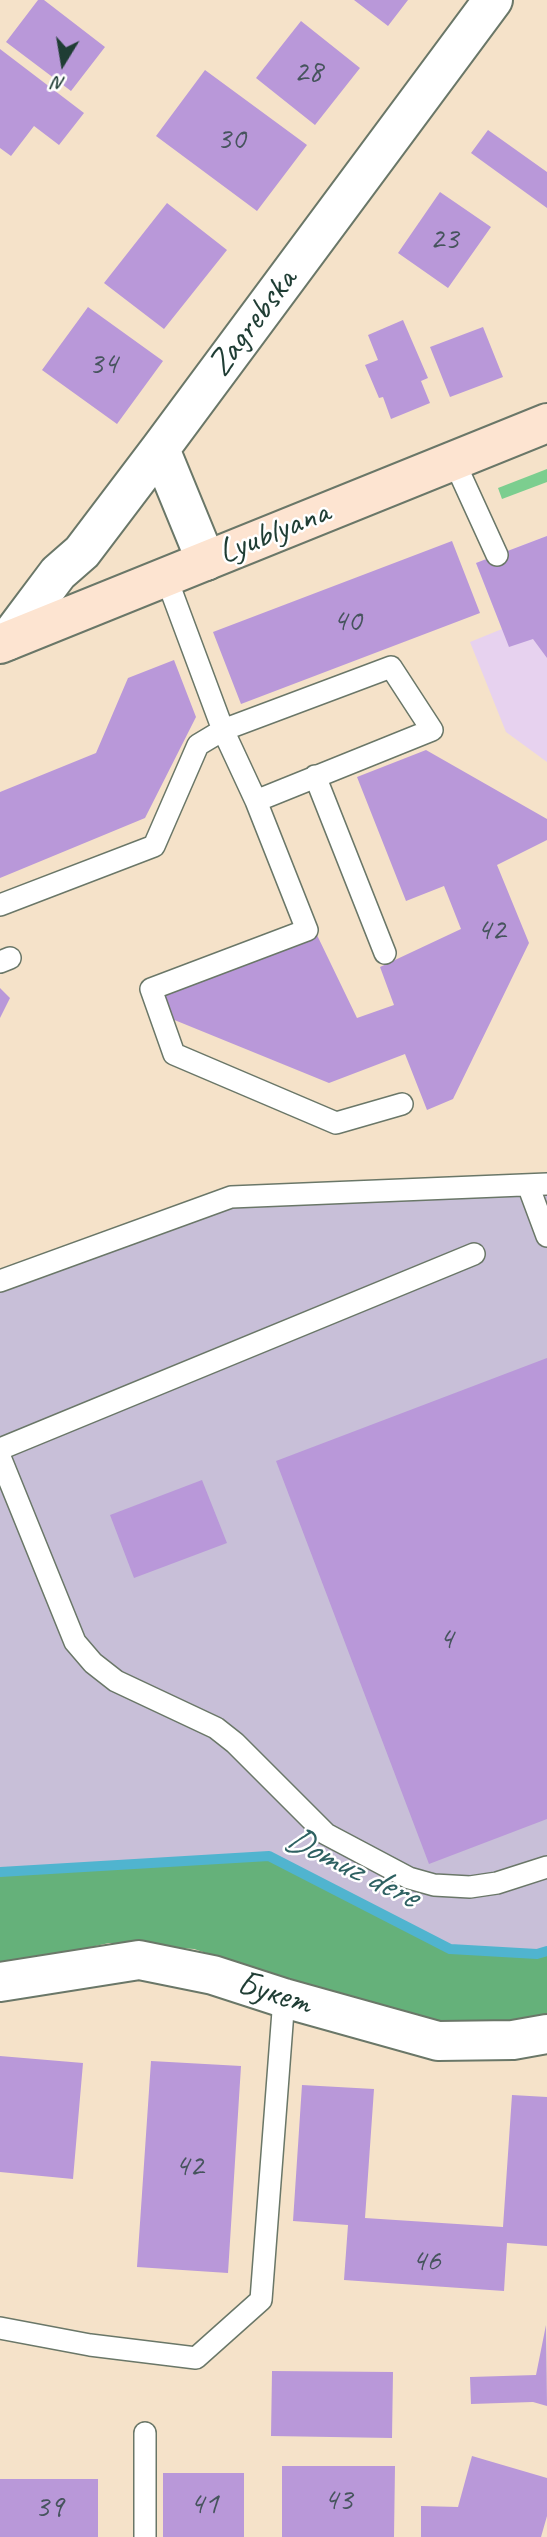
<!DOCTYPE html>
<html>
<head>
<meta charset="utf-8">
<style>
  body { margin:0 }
  #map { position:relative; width:547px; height:2537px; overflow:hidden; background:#f5e2c9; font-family:Caveat,sans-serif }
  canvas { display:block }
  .north { position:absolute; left:28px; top:28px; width:70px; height:70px; -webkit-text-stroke:5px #fff; paint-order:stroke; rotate:191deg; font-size:19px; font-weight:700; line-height:28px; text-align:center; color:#1f3d34 }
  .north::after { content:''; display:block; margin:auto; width:24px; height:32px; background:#1f3d34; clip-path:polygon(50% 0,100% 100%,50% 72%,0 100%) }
</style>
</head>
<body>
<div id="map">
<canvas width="547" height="2537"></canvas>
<div class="north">N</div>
</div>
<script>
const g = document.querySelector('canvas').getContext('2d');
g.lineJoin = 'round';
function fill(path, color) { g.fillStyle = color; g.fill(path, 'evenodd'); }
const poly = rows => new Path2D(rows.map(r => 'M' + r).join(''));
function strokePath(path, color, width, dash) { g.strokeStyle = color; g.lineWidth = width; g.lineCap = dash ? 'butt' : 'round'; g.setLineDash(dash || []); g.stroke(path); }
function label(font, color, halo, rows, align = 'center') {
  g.font = font + ' Caveat,sans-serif'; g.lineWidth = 5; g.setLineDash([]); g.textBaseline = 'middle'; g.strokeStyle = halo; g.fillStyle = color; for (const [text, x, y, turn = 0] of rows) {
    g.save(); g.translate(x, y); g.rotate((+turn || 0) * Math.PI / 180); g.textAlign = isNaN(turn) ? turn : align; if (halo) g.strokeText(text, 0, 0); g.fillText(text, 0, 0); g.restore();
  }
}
fill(poly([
  [547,536,547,762,506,732,470,642,502,629,476,563]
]), '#e7d2ef');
fill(poly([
  [547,1191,547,1951,537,1954,450,1949,269,1856,0,1872,0,1281,231,1197]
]), '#c8bfd8');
fill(poly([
  [547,469,547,482,502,499,498,488]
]), '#7cce8f');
fill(poly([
  [269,1856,450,1949,537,1954,547,1951,547,2022,439,2028,194,1949,109,1943,0,1967,0,1872]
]), '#65b17a');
strokePath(poly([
  [0,1872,269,1856,450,1949,537,1954,547,1951]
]), '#50b4cf', 10);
fill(poly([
  [38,0,44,0,105,47,71,91,6,42],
  [354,0,408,0,388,26],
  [301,21,360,68,315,125,256,78],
  [0,49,84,113,59,145,34,126,11,156,0,148],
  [205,70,307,145,257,211,156,136],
  [488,130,547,172,547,208,471,153],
  [440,192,491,227,448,288,398,253],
  [167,203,227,250,164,329,104,283],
  [88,307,163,361,117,424,42,370],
  [403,320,428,378,421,381,430,403,391,419,383,397,379,398,365,365,378,360,368,335],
  [483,327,503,377,450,397,430,347],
  [547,536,547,658,533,639,509,647,476,563],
  [452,541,480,613,241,704,213,632],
  [174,660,196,717,145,818,0,878,0,792,96,753,128,678],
  [426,750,547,819,547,840,497,865,529,943,453,1099,427,1110,405,1054,329,1083,172,1019,163,995,316,933,357,1018,394,1005,380,967,461,929,444,886,406,901,357,777],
  [0,988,10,998,0,1018],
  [547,1358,547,1819,429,1864,276,1461],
  [202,1480,227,1543,134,1578,110,1515],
  [0,2056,83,2063,73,2179,0,2172],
  [151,2061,241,2066,228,2273,137,2267],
  [302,2085,374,2089,365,2218,503,2227,512,2095,547,2097,547,2246,507,2243,504,2291,344,2280,348,2225,293,2221],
  [546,2325,547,2406,533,2402,471,2404,470,2377,536,2375],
  [272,2371,393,2372,392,2438,271,2436],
  [472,2456,547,2478,547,2516,541,2537,421,2537,421,2506,458,2507],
  [282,2466,395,2466,394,2537,282,2537],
  [163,2473,244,2473,244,2537,163,2537],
  [0,2479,98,2479,98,2537,0,2537]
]), '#b998d9');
const lane = poly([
  [454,461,497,555],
  [166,577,223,730,256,801,307,930,151,989,174,1054,336,1123,402,1104],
  [315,776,385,953],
  [0,905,154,846,198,745,223,730,391,667,432,730,256,801],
  [0,962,10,958],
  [528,1185,547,1236],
  [0,1281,231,1197,547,1184],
  [0,1449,474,1254],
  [0,1457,75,1642,93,1663,116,1681,216,1728,235,1743,326,1834,409,1878,434,1885,470,1887,497,1883,547,1867],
  [0,2328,90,2345,196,2358,261,2300,284,1998],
  [145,2433,145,2537]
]);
const street = poly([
  [160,449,206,561],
  [7,641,58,573,82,552,160,449,493,0],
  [0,1982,139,1960,213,1975,284,1998,438,2041,513,2040,547,2034]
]);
const secondary = poly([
  [0,644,547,423]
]);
strokePath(lane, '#6a7768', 24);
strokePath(street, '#6a7768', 42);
strokePath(secondary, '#6a7768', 42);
strokePath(lane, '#fff', 21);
strokePath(street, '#fff', 38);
strokePath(secondary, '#fde4d1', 38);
label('32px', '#46545d', null, [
  ["28",308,73],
  ["30",231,140],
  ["23",444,240],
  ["34",103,365],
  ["40",347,622],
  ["42",491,931],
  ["4",446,1640],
  ["42",189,2167],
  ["46",426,2262],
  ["43",338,2501],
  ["41",204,2505],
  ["39",49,2508]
]);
label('35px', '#1f3d34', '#fff', [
  ["Zagrebska",253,323,-53],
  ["Lyublyana",274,533,-22],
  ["Букет",274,1994,17]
]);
label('italic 37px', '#2e6162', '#fff', [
  ["Domuz dere",351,1868,26]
]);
</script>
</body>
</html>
